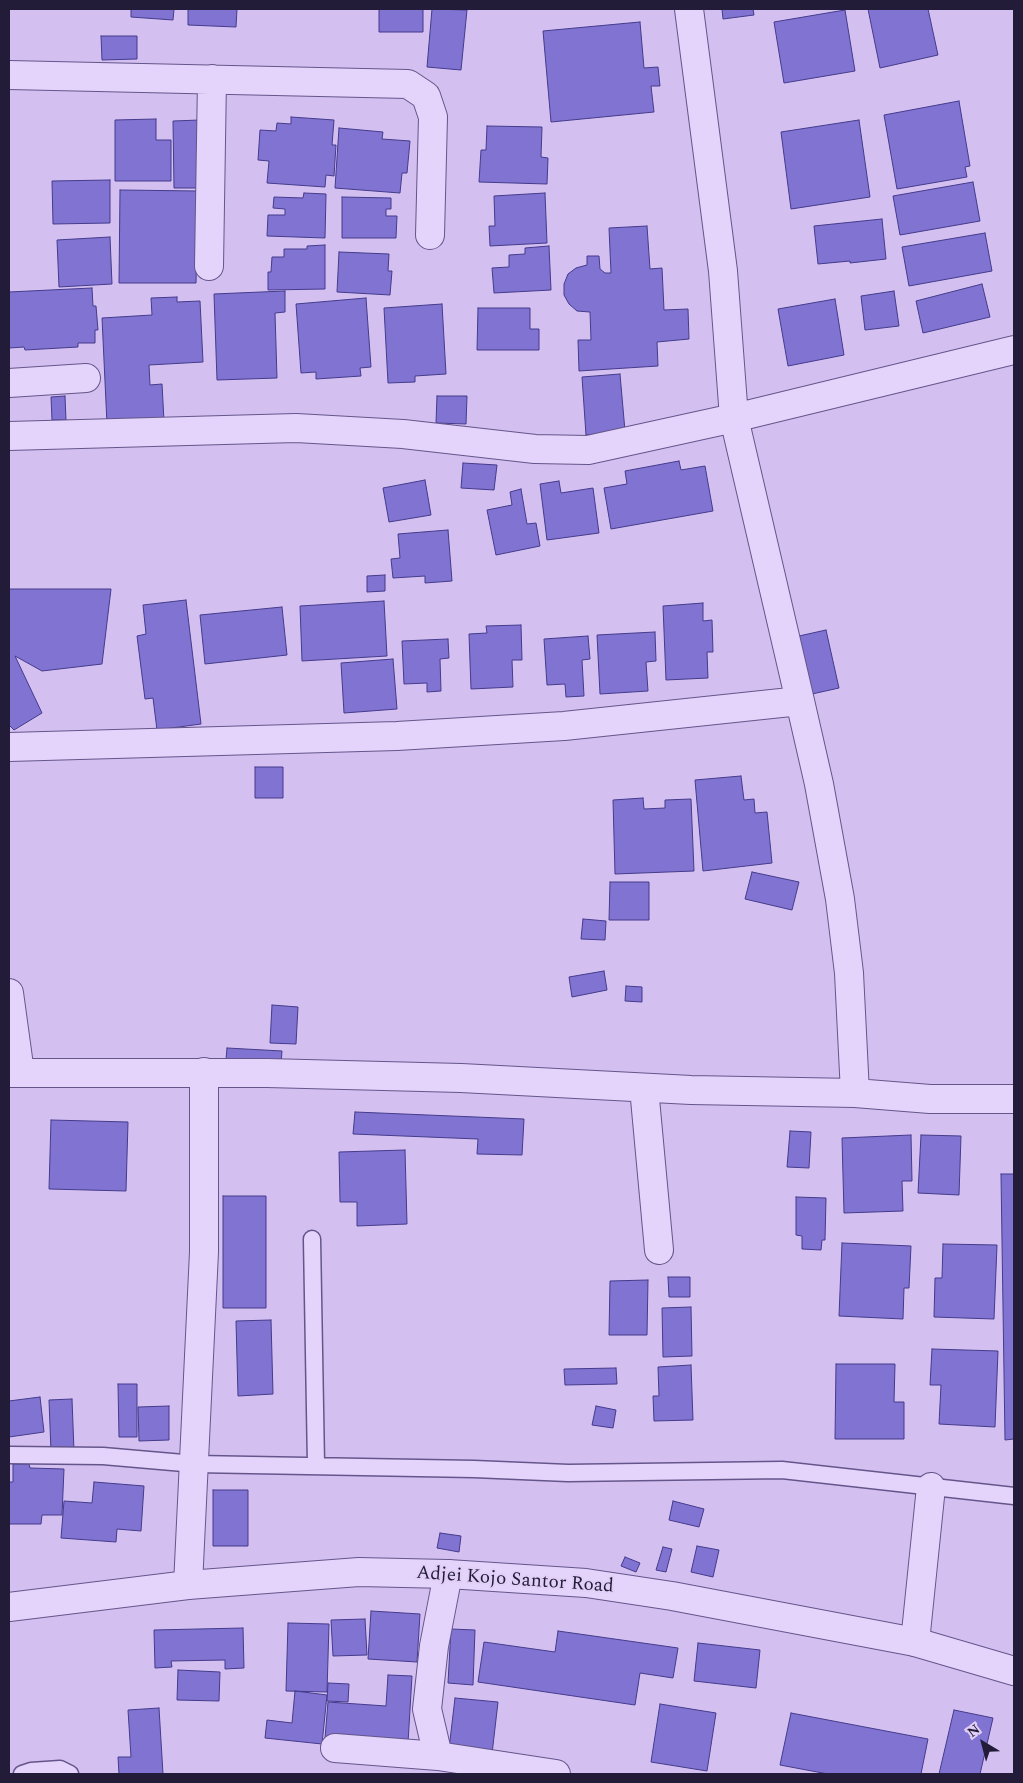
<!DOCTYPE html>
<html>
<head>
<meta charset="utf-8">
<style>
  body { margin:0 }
  #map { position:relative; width:1023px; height:1783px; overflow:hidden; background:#d4bff1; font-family:Spectral,serif }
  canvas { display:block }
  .frame { position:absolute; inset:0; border:10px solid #221c39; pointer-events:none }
  .north { position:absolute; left:958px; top:1718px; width:50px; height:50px; -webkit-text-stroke:4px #e1cff8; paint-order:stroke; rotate:323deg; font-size:14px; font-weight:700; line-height:20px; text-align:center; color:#221c39 }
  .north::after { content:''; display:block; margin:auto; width:18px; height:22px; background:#221c39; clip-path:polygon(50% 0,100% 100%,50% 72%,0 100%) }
</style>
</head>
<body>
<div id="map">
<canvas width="1023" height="1783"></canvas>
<div class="frame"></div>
<div class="north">N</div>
</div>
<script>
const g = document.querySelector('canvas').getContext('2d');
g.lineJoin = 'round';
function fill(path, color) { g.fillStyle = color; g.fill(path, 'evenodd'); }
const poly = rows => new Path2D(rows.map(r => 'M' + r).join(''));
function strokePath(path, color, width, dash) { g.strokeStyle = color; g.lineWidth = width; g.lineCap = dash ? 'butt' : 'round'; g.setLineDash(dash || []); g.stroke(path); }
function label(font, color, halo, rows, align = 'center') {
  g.font = font + ' Spectral,serif'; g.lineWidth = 4; g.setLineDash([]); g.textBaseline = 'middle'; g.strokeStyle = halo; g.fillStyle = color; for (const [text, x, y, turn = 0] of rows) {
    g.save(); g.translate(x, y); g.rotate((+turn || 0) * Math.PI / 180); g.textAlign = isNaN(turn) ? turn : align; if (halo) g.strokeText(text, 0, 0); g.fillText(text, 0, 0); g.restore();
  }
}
const building = poly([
  [131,9,174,9,173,20,131,17,131,9],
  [188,9,237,9,236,27,188,25,188,9],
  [379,9,423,9,423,32,379,32,379,9],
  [432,9,467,10,461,70,427,67,432,9],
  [722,9,753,9,754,15,723,19,722,9],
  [868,9,928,9,938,55,880,68,868,9],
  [845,10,855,71,784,83,774,22,845,10],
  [640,22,644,68,658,67,660,86,651,86,654,112,551,122,543,31,640,22],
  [101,36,137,36,137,59,102,60,101,36],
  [959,101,970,166,965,167,967,177,897,189,884,115,959,101],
  [291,117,334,120,332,145,336,145,334,176,326,175,325,187,267,183,269,161,258,160,260,130,276,131,277,123,291,124,291,117],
  [156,119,156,140,171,140,171,181,115,181,115,120,156,119],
  [200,120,201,188,174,188,173,121,200,120],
  [859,120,870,197,791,209,781,132,859,120],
  [487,126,542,127,541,157,548,158,547,184,479,182,481,150,486,150,487,126],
  [339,128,383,132,382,139,410,141,407,173,402,173,400,193,335,188,339,128],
  [110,180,110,223,53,224,52,181,110,180],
  [973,182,980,221,900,235,893,196,973,182],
  [120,190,198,191,196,283,119,283,120,190],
  [304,193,326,194,325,238,267,236,268,215,285,215,285,209,273,208,274,197,303,198,304,193],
  [545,193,547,243,490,246,489,226,495,226,494,196,545,193],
  [342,197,391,198,391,209,386,209,386,216,397,216,396,238,342,238,342,197],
  [882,219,886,259,850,263,850,261,818,264,814,226,882,219],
  [647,226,650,269,662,268,664,310,688,309,689,339,657,342,658,366,579,371,578,340,591,340,590,312,577,311,569,304,564,295,564,284,568,274,576,268,587,265,587,256,599,256,600,269,605,273,611,273,609,228,647,226],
  [985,233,992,271,909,286,902,247,985,233],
  [110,237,112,284,59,287,57,240,110,237],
  [325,245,325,289,268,290,268,272,271,272,272,257,284,257,284,249,307,249,307,246,325,245],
  [549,246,551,290,494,293,492,268,509,267,509,255,525,254,525,248,549,246],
  [339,252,389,254,388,271,392,271,390,295,337,292,339,252],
  [982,284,990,317,923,333,916,301,982,284],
  [92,288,93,306,96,306,98,330,95,330,95,343,78,343,78,347,25,350,24,347,9,348,9,292,92,288],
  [285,291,285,312,275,313,277,378,217,380,214,294,285,291],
  [894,291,899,326,865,330,861,296,894,291],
  [177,297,177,302,200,301,203,362,149,365,150,385,162,384,164,421,107,424,102,318,152,315,151,298,177,297],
  [366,298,371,367,360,368,361,376,316,379,316,372,301,373,296,304,366,298],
  [835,299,844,355,788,366,778,309,835,299],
  [442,304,446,374,415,376,415,382,388,383,384,308,442,304],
  [478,308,530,308,530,329,539,329,539,350,477,350,478,308],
  [620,374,625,431,586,435,582,377,620,374],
  [65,396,66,420,52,420,51,397,65,396],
  [437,396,467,396,466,424,436,423,437,396],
  [679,461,681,470,705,466,713,511,611,529,604,488,627,484,625,471,679,461],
  [463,463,497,465,494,490,461,488,463,463],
  [425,480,431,515,389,522,383,488,425,480],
  [559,481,561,493,593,488,599,533,547,540,540,484,559,481],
  [521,489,527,524,536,523,540,546,496,555,487,510,512,505,510,492,521,489],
  [448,530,452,581,425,583,425,576,393,578,391,559,400,558,398,534,448,530],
  [385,575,385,591,367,592,367,576,385,575],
  [9,589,111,589,102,664,42,671,15,656,42,713,14,730,9,725,9,589],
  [186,600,201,724,157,730,153,698,145,699,137,636,146,634,143,605,186,600],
  [384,601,387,656,302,661,300,606,384,601],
  [703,603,703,621,712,620,713,652,707,652,708,678,666,680,663,606,703,603],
  [282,607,287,655,205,664,200,615,282,607],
  [521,625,522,660,512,660,513,687,471,689,469,634,487,633,486,626,521,625],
  [826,630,839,688,812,694,799,636,826,630],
  [655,632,656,661,646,662,648,691,600,694,597,635,655,632],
  [588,636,590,659,582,660,584,696,566,697,565,684,547,685,544,639,588,636],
  [448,639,449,658,440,659,441,691,427,692,427,683,404,684,402,641,448,639],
  [393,659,397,709,344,713,341,663,393,659],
  [255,767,283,767,283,798,255,798,255,767],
  [741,776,744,800,754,799,755,813,767,812,772,863,703,871,695,780,741,776],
  [643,798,644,809,665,808,665,800,691,799,694,871,615,874,613,800,643,798],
  [752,872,799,882,792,910,745,899,752,872],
  [610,882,649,882,649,920,609,920,610,882],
  [583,919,606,921,605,940,581,939,583,919],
  [604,971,607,990,572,997,569,977,604,971],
  [626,986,642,987,642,1002,625,1001,626,986],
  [272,1005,298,1007,296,1044,270,1043,272,1005],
  [227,1048,282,1051,281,1064,226,1060,227,1048],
  [355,1112,524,1119,522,1155,477,1154,478,1139,353,1134,355,1112],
  [51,1120,128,1122,126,1191,49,1189,51,1120],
  [790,1131,811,1132,809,1168,787,1167,790,1131],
  [911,1135,912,1181,902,1181,903,1211,844,1213,842,1138,911,1135],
  [921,1135,961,1136,959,1195,918,1193,921,1135],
  [405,1150,407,1224,357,1226,357,1202,340,1202,339,1152,405,1150],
  [1001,1174,1014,1174,1014,1439,1005,1440,1001,1174],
  [223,1196,266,1196,266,1308,223,1308,223,1196],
  [796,1197,826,1198,825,1240,822,1240,821,1250,802,1249,802,1236,796,1235,796,1197],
  [842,1243,911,1246,909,1288,904,1288,903,1319,839,1316,842,1243],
  [943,1244,997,1245,994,1319,934,1317,935,1278,942,1278,943,1244],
  [668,1277,690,1277,690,1297,669,1297,668,1277],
  [648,1280,647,1335,609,1335,610,1281,648,1280],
  [691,1307,692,1356,663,1357,662,1308,691,1307],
  [271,1320,273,1394,238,1396,236,1321,271,1320],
  [932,1349,998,1351,995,1427,939,1424,941,1385,930,1385,932,1349],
  [836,1364,895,1364,894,1402,904,1402,904,1439,835,1439,836,1364],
  [691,1365,693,1420,654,1421,653,1396,659,1396,658,1367,691,1365],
  [616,1368,617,1384,565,1385,564,1369,616,1368],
  [118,1384,137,1384,137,1437,119,1437,118,1384],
  [40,1397,44,1432,9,1437,9,1401,40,1397],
  [72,1399,74,1451,51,1452,49,1400,72,1399],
  [169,1406,169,1440,139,1441,138,1407,169,1406],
  [596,1406,616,1410,613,1428,592,1425,596,1406],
  [13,1464,29,1464,30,1468,64,1469,62,1515,42,1515,41,1524,9,1524,9,1482,13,1482,13,1464],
  [94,1482,144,1486,141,1531,117,1529,116,1542,61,1538,64,1501,92,1503,94,1482],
  [213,1490,248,1490,248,1546,213,1546,213,1490],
  [673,1501,704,1509,699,1527,669,1520,673,1501],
  [440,1533,461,1536,459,1552,437,1548,440,1533],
  [697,1546,719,1550,713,1577,691,1572,697,1546],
  [663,1547,672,1549,666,1572,656,1570,663,1547],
  [625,1557,640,1563,636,1572,621,1566,625,1557],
  [371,1611,420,1614,417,1662,368,1659,371,1611],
  [365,1619,367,1655,333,1656,331,1620,365,1619],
  [288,1623,329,1624,327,1692,286,1691,288,1623],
  [243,1628,244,1668,225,1669,225,1660,171,1661,172,1667,155,1668,154,1630,243,1628],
  [451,1629,475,1630,473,1685,448,1683,451,1629],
  [558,1631,678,1648,673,1678,640,1673,635,1705,478,1682,484,1642,555,1652,558,1631],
  [698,1643,760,1650,756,1688,694,1681,698,1643],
  [178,1670,220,1672,219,1701,177,1700,178,1670],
  [388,1675,412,1676,408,1743,325,1738,328,1702,386,1706,388,1675],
  [328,1683,349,1684,348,1702,327,1701,328,1683],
  [295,1691,327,1695,322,1744,265,1738,267,1720,292,1723,295,1691],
  [455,1698,498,1702,492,1754,449,1749,455,1698],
  [660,1704,716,1713,707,1771,651,1762,660,1704],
  [159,1708,163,1774,119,1774,118,1757,131,1757,128,1710,159,1708],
  [954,1710,993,1718,980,1774,939,1774,954,1710],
  [791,1713,928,1739,921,1774,828,1774,780,1765,791,1713]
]);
fill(building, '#8073d1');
strokePath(building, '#443b8b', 1);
const service = poly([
  [312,1239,316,1465],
  [9,1455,103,1456,195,1464,474,1469,568,1473,782,1470,1014,1496],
  [22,1774,31,1771,60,1769,70,1774]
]);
const minor = poly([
  [689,9,723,271,734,418,800,701,819,784,840,899,849,973,855,1093],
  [9,75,408,84,426,96,433,117,430,235],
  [209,266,212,79],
  [9,383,86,378],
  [9,436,296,428,403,434,535,449,588,450,734,418,1014,350],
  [9,747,397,736,564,726,800,701],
  [9,993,20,1073],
  [9,1073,267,1073,461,1078,691,1090,855,1093,930,1099,1014,1099],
  [644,1088,659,1250],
  [188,1585,204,1252,204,1072],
  [915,1642,931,1487],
  [335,1748,438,1756,556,1774],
  [438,1756,427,1709,434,1646,448,1574]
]);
const tertiary = poly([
  [9,1607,188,1585,359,1572,448,1574,586,1583,672,1596,915,1642,1014,1671]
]);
strokePath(service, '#64568b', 19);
strokePath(minor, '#64568b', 30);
strokePath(tertiary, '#64568b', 30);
strokePath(service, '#e4d3fb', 16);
strokePath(minor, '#e4d3fb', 28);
strokePath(tertiary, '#e4d3fb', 28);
label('19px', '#221c39', '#e1cff8', [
  ["Adjei Kojo Santor Road",515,1581,4]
]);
</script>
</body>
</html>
